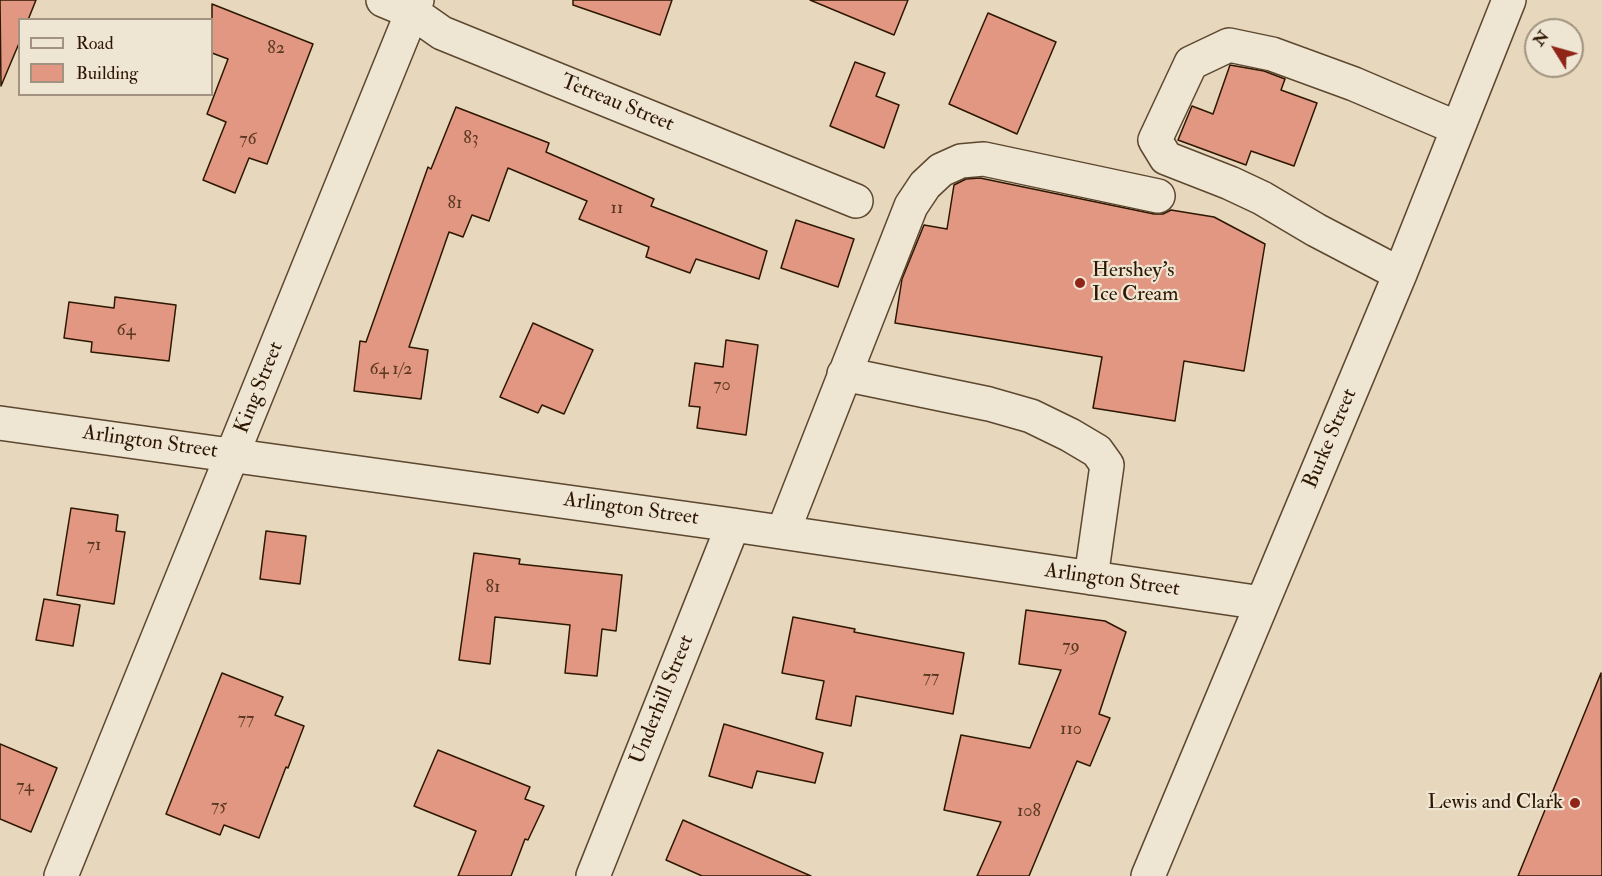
<!DOCTYPE html>
<html>
<head>
<meta charset="utf-8">
<style>
  body { margin:0 }
  #map { position:relative; width:1602px; height:876px; overflow:hidden; background:#e7d7bc; font-family:"IM FELL Double Pica",serif }
  canvas { display:block }
  .legend { position:absolute; left:18px; top:18px; width:195px; height:78px; box-sizing:border-box; background:#efe5d3; border:2px solid #a1937f; margin:0; padding:8px 10px; list-style:none; font-size:18px; color:#2d1700 }
  .legend li { display:flex; align-items:center; gap:12px; height:30px }
  .legend b { width:30px; border:2px solid #a1937f }
  .north { position:absolute; left:1524px; top:18px; width:60px; height:60px; box-sizing:border-box; background:#efe5d3; border:2px solid #a1937f; border-radius:50%; rotate:307deg; font-size:16px; font-weight:700; line-height:24px; text-align:center; color:#2d1700 }
  .north::after { content:''; display:block; margin:auto; width:21px; height:27px; background:#8f2418; clip-path:polygon(50% 0,100% 100%,50% 72%,0 100%) }
</style>
</head>
<body>
<div id="map">
<canvas width="1602" height="876"></canvas>
<ul class="legend">
<li><b style="height:8px;background:#efe5d3"></b>Road</li>
<li><b style="height:16px;background:#e19781"></b>Building</li>
</ul>
<div class="north">N</div>
</div>
<script>
const g = document.querySelector('canvas').getContext('2d');
g.lineJoin = 'round';
function fill(path, color) { g.fillStyle = color; g.fill(path, 'evenodd'); }
const poly = rows => new Path2D(rows.map(r => 'M' + r).join(''));
function strokePath(path, color, width, dash) { g.strokeStyle = color; g.lineWidth = width; g.lineCap = dash ? 'butt' : 'round'; g.setLineDash(dash || []); g.stroke(path); }
function label(font, color, halo, rows, align = 'center') {
  g.font = font + ' "IM FELL Double Pica",serif'; g.lineWidth = 4.5; g.setLineDash([]); g.textBaseline = 'middle'; g.strokeStyle = halo; g.fillStyle = color; for (const [text, x, y, turn = 0] of rows) {
    g.save(); g.translate(x, y); g.rotate((+turn || 0) * Math.PI / 180); g.textAlign = isNaN(turn) ? turn : align; if (halo) g.strokeText(text, 0, 0); g.fillText(text, 0, 0); g.restore();
  }
}
const building = poly([
  [0,0,36,0,28,20,20,20,20,41,1,86,0,0],
  [573,0,672,0,660,35,573,5,573,0],
  [810,0,908,0,894,35,810,0],
  [212,4,313,44,267,164,249,158,235,193,203,180,226,122,207,114,228,59,212,53,212,4],
  [988,13,1056,42,1017,134,949,104,988,13],
  [855,62,885,73,876,96,899,105,884,148,830,126,855,62],
  [1230,65,1264,71,1285,79,1281,90,1317,103,1294,166,1251,151,1246,165,1178,140,1192,106,1213,114,1230,65],
  [456,107,549,143,546,152,654,199,651,206,767,251,759,279,696,259,690,273,646,257,649,247,579,219,587,201,508,168,489,221,472,215,463,237,449,232,409,347,428,350,421,399,354,391,360,341,366,342,428,167,431,169,456,107],
  [980,178,1154,214,1163,214,1171,210,1214,217,1265,244,1244,371,1184,361,1175,421,1093,408,1102,357,895,323,902,279,924,225,947,229,954,185,966,179,980,178],
  [796,220,854,239,838,287,781,268,796,220],
  [115,297,176,305,169,361,91,352,92,342,64,338,69,302,114,308,115,297],
  [533,323,593,350,564,414,542,405,538,413,500,397,533,323],
  [726,340,758,345,746,435,697,428,700,407,689,406,695,363,723,367,726,340],
  [71,508,118,515,116,531,125,532,114,604,57,595,71,508],
  [266,531,306,536,300,584,260,579,266,531],
  [474,553,520,559,519,564,622,575,616,631,602,629,597,676,565,673,570,625,495,617,490,664,459,660,474,553],
  [44,599,80,605,73,646,36,640,44,599],
  [1026,610,1105,621,1126,632,1099,714,1110,718,1090,766,1077,761,1029,876,977,876,1001,822,944,810,961,735,1030,748,1061,670,1019,664,1026,610],
  [793,617,855,629,854,632,964,653,953,714,856,696,851,726,816,719,824,681,782,673,793,617],
  [222,673,283,697,275,715,304,726,288,768,286,767,259,838,224,825,220,835,166,814,222,673],
  [1601,673,1602,876,1518,876,1601,673],
  [724,724,823,753,815,783,757,771,752,788,709,776,724,724],
  [0,744,57,768,31,832,0,819,0,744],
  [438,750,530,787,525,799,544,806,528,840,525,839,511,876,458,876,476,831,414,806,438,750],
  [683,820,710,832,811,876,702,876,666,860,683,820]
]);
fill(building, '#e19781');
strokePath(building, '#2d1700', 1.5);
const minor = poly([
  [383,0,412,12,442,33,856,201],
  [1400,274,1316,230,1262,198,1230,183,1166,158,1155,140,1191,63,1229,45,1272,54,1354,84,1457,128],
  [844,374,989,404,1031,416,1070,435,1097,451,1107,465,1091,578],
  [0,423,733,525,1262,603],
  [783,532,911,206,925,185,941,170,961,161,984,159,1158,196],
  [61,876,417,0],
  [593,876,733,525],
  [1148,876,1400,274,1509,0]
]);
strokePath(minor, '#5c472f', 36);
strokePath(minor, '#efe5d3', 33);
for (const [x, y, r, color] of [
  [1080,283,6,"#8f2418"],
  [1575,803,6,"#8f2418"]
]) { const dot = new Path2D(); dot.arc(x, y, r, 0, 2 * Math.PI); g.fillStyle = color; g.fill(dot); strokePath(dot, '#efe5d3', 2); }
label('18px', '#5a3720', null, [
  ["82",276,49],
  ["83",471,139],
  ["76",248,140],
  ["81",455,204],
  ["11",617,209],
  ["64",126,331],
  ["64 1/2",391,370],
  ["70",722,386],
  ["71",94,546],
  ["81",493,588],
  ["79",1071,647],
  ["77",931,678],
  ["77",246,720],
  ["110",1071,730],
  ["74",25,787],
  ["75",219,807],
  ["108",1029,812]
]);
label('21px', '#2d1700', '#efe5d3', [
  ["Tetreau Street",617,104,22],
  ["King Street",260,388,-68],
  ["Burke Street",1331,439,-67],
  ["Arlington Street",150,443,8],
  ["Arlington Street",631,510,8],
  ["Arlington Street",1112,581,8],
  ["Underhill Street",663,700,-68]
]);
label('21px', '#2d1700', '#efe5d3', [
  ["Hershey's",1092,271],
  ["Ice Cream",1092,295],
  ["Lewis and Clark",1563,803,"right"]
], 'left');
</script>
</body>
</html>
